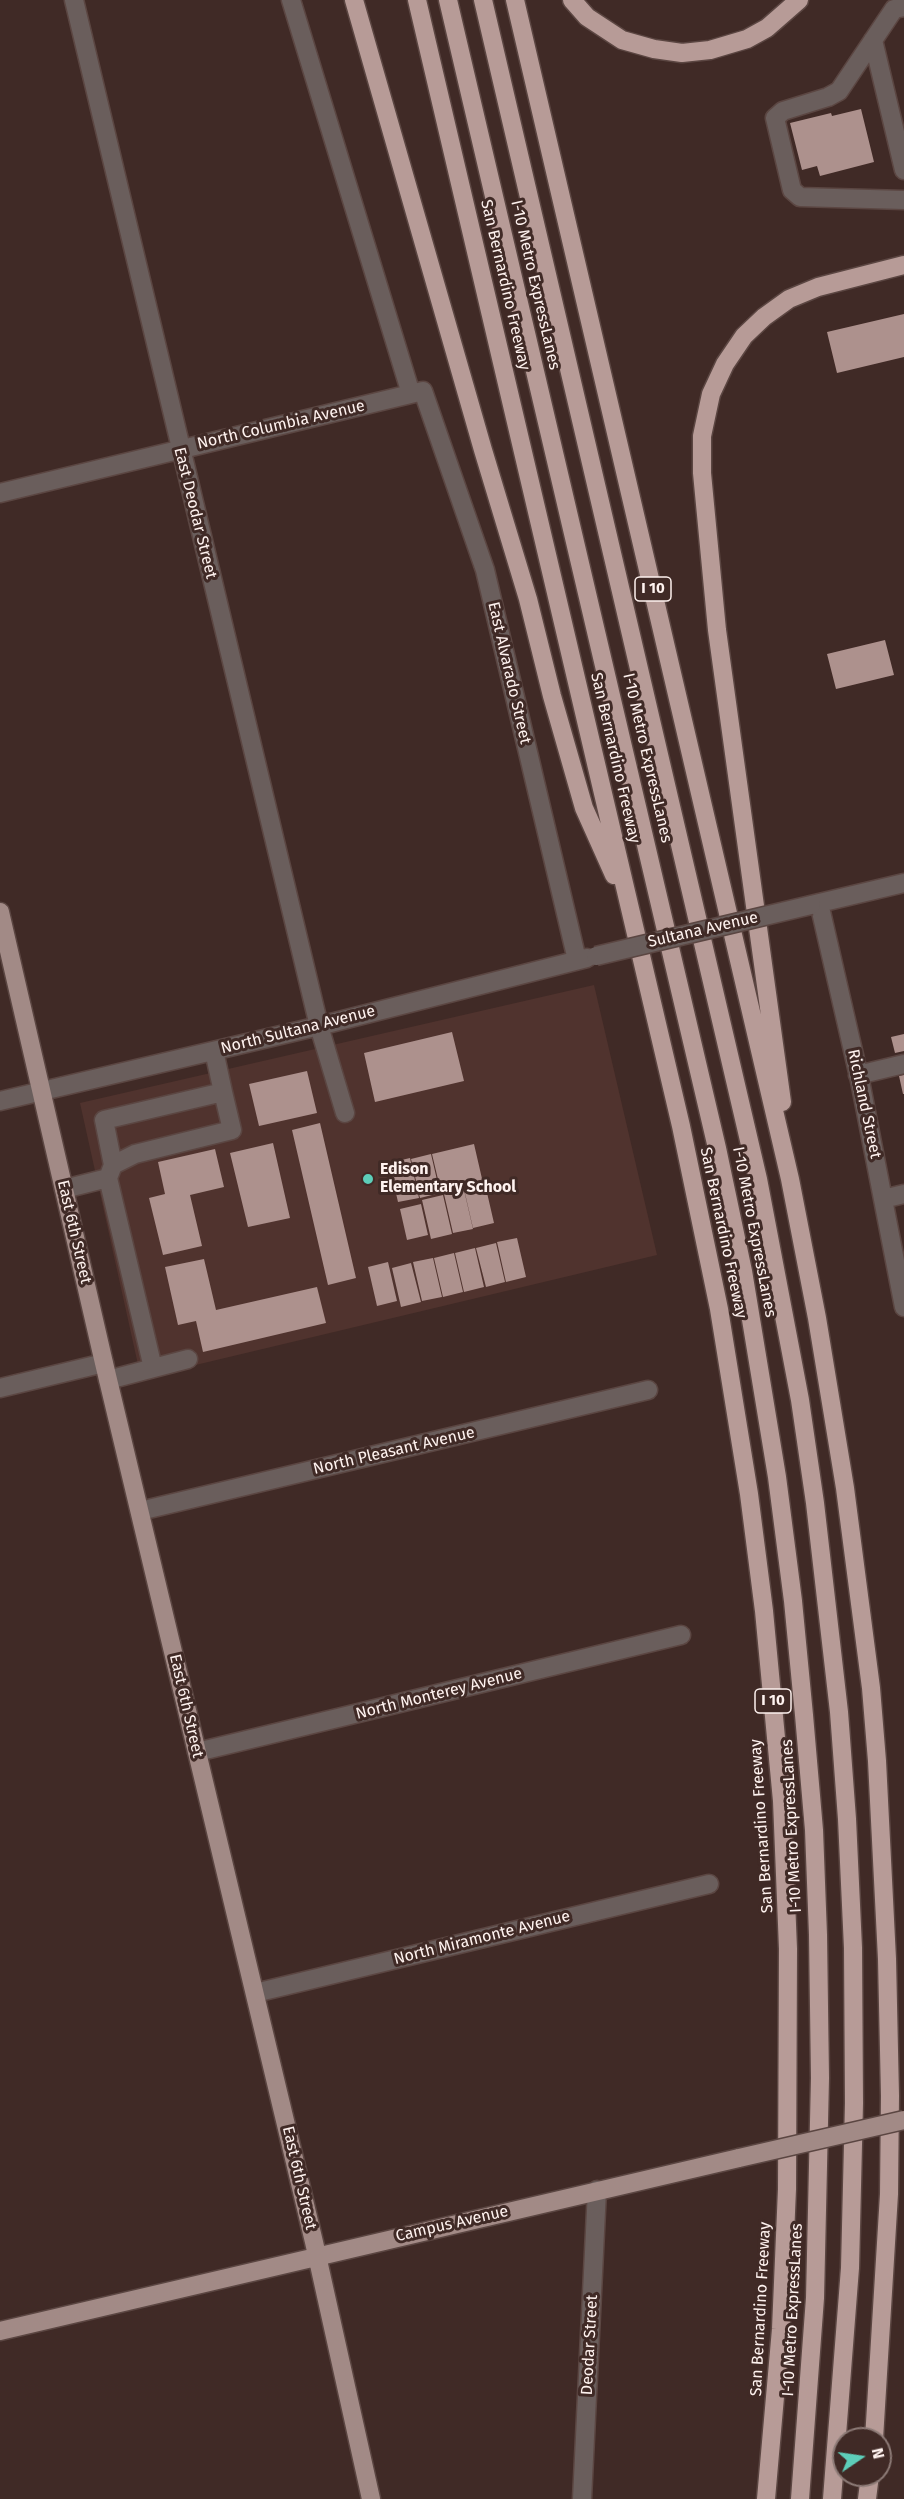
<!DOCTYPE html>
<html>
<head>
<meta charset="utf-8">
<style>
  body { margin:0 }
  #map { position:relative; width:904px; height:2499px; overflow:hidden; background:#402a26; font-family:"Fira Sans",sans-serif }
  canvas { display:block }
  .north { position:absolute; left:832px; top:2427px; width:60px; height:60px; box-sizing:border-box; background:#402a26; border:2px solid #8c7a76; border-radius:50%; rotate:77deg; font-size:16px; font-weight:700; line-height:24px; text-align:center; color:#fef2ef }
  .north::after { content:''; display:block; margin:auto; width:21px; height:27px; background:#5dceb9; clip-path:polygon(50% 0,100% 100%,50% 72%,0 100%) }
</style>
</head>
<body>
<div id="map">
<canvas width="904" height="2499"></canvas>
<div class="north">N</div>
</div>
<script>
const g = document.querySelector('canvas').getContext('2d');
g.lineJoin = 'round';
function fill(path, color) { g.fillStyle = color; g.fill(path, 'evenodd'); }
const poly = rows => new Path2D(rows.map(r => 'M' + r).join(''));
function strokePath(path, color, width, dash) { g.strokeStyle = color; g.lineWidth = width; g.lineCap = dash ? 'butt' : 'round'; g.setLineDash(dash || []); g.stroke(path); }
function label(font, color, halo, rows, align = 'center') {
  g.font = font + ' "Fira Sans",sans-serif'; g.lineWidth = 6; g.setLineDash([]); g.textBaseline = 'middle'; g.strokeStyle = halo; g.fillStyle = color; for (const [text, x, y, turn = 0] of rows) {
    g.save(); g.translate(x, y); g.rotate((+turn || 0) * Math.PI / 180); g.textAlign = isNaN(turn) ? turn : align; if (halo) g.strokeText(text, 0, 0); g.fillText(text, 0, 0); g.restore();
  }
}
fill(poly([
  [594,985,657,1255,141,1378,80,1103]
]), '#50332e');
fill(poly([
  [861,109,874,162,820,176,817,166,802,170,790,123,831,113,832,116],
  [904,314,904,357,837,373,827,332],
  [885,640,894,675,836,689,827,654],
  [452,1032,464,1081,375,1102,364,1053],
  [904,1034,904,1051,895,1053,891,1037],
  [307,1071,317,1113,259,1126,249,1084],
  [904,1075,904,1094,903,1094,899,1076],
  [320,1123,356,1278,328,1285,292,1130],
  [273,1143,290,1218,248,1227,230,1153],
  [474,1144,483,1183,441,1192,432,1154],
  [215,1149,224,1187,190,1195,202,1246,163,1255,149,1198,165,1194,158,1162],
  [431,1154,440,1193,420,1198,411,1159],
  [410,1158,419,1198,398,1202,389,1163],
  [485,1184,494,1223,473,1228,464,1189],
  [464,1190,473,1229,453,1233,444,1194],
  [443,1195,452,1234,431,1239,422,1200],
  [421,1204,428,1235,407,1240,400,1209],
  [517,1238,526,1277,506,1282,497,1242],
  [496,1243,505,1282,486,1287,476,1248],
  [475,1248,484,1287,464,1292,455,1253],
  [454,1253,463,1292,443,1297,434,1258],
  [433,1258,442,1297,422,1301,413,1262],
  [204,1259,216,1310,317,1287,326,1323,203,1352,196,1321,178,1325,165,1267],
  [388,1262,397,1301,377,1306,368,1267],
  [411,1263,421,1302,401,1307,392,1268]
]), '#ad918d');
const minor = poly([
  [74,0,319,1026,345,1113],
  [291,0,411,394],
  [904,7,894,9,839,91,828,97,783,111,775,118,792,190,800,197,904,200],
  [873,40,904,170],
  [0,493,423,391,485,570,577,960],
  [819,903,860,1081,904,1307],
  [811,905,904,883],
  [858,1075,904,1064],
  [0,1101,319,1026,587,958],
  [113,1165,135,1154,232,1130,223,1092],
  [108,1178,153,1368],
  [64,1189,108,1178,113,1165,104,1120,223,1092,214,1051],
  [883,1199,904,1194],
  [108,1380,188,1359],
  [0,1388,104,1363],
  [140,1511,648,1390],
  [197,1752,681,1635],
  [255,1993,709,1884],
  [582,2499,597,2190]
]);
const major = poly([
  [0,912,104,1363,314,2242,371,2499],
  [0,2331,739,2158]
]);
const highway = poly([
  [354,0,483,450,528,599,552,696,584,808,614,875],
  [417,0,681,1126,719,1309,749,1494,764,1611,782,1801,788,1949,787,2189,781,2329,766,2499],
  [448,0,717,1148,743,1271,777,1477,793,1601,804,1715,814,1830,818,1935,820,2078,815,2298,800,2499],
  [483,0,758,1179,800,1400,815,1503,839,1712,847,1819,853,1948,854,2103,850,2268,832,2499],
  [515,0,790,1179,817,1318,845,1488,871,1688,877,1761,887,1959,890,2096,889,2194,874,2439],
  [572,0,587,17,622,40,654,49,682,53,710,50,747,39,767,28,799,0],
  [782,1102,717,630,702,473,702,436,711,394,725,364,744,336,764,317,789,299,818,287,904,265],
  [867,2499,870,2475]
]);
strokePath(minor, '#5b4642', 21);
strokePath(major, '#5b4642', 21);
strokePath(highway, '#5b4642', 21);
strokePath(minor, '#6a5e5c', 18);
strokePath(major, '#a28a86', 18);
strokePath(highway, '#b79b97', 18);
const minorBridge = poly([
  [596,956,811,905]
]);
const majorBridge = poly([
  [739,2158,904,2120]
]);
strokePath(minorBridge, '#5b4642', 21, []);
strokePath(majorBridge, '#5b4642', 21, []);
strokePath(minorBridge, '#6a5e5c', 18);
strokePath(majorBridge, '#a28a86', 18);
for (const [x, y, r, color] of [
  [368,1179,6,"#5dceb9"]
]) { const dot = new Path2D(); dot.arc(x, y, r, 0, 2 * Math.PI); g.fillStyle = color; g.fill(dot); strokePath(dot, '#402a26', 2); }
for (const [x, y, w] of [
  [653,589,36],
  [773,1701,36]
]) { const box = new Path2D(); box.roundRect(x - w / 2, y - 12, w, 24, 4.5); g.fillStyle = '#402a26'; g.fill(box); strokePath(box, '#fef2ef', 1.5); }
label('bold 15px', '#fef2ef', null, [
  ["I 10",653,589],
  ["I 10",773,1701]
]);
label('16px', '#fef2ef', '#402a26', [
  ["San Bernardino Freeway",505,285,77],
  ["I-10 Metro ExpressLanes",535,285,77],
  ["North Columbia Avenue",281,425,-13],
  ["East Deodar Street",195,513,76],
  ["East Alvarado Street",509,673,77],
  ["San Bernardino Freeway",615,758,77],
  ["I-10 Metro ExpressLanes",647,758,77],
  ["Sultana Avenue",703,930,-13],
  ["North Sultana Avenue",298,1030,-14],
  ["Richland Street",864,1104,78],
  ["East 6th Street",74,1232,77],
  ["I-10 Metro ExpressLanes",754,1232,79],
  ["San Bernardino Freeway",723,1233,78],
  ["North Pleasant Avenue",394,1451,-13],
  ["North Monterey Avenue",439,1694,-14],
  ["East 6th Street",186,1706,77],
  ["San Bernardino Freeway",762,1826,-94],
  ["I-10 Metro ExpressLanes",792,1826,-93],
  ["North Miramonte Avenue",482,1938,-14],
  ["East 6th Street",299,2178,77],
  ["Campus Avenue",452,2224,-13],
  ["San Bernardino Freeway",761,2309,-87],
  ["I-10 Metro ExpressLanes",793,2310,-87],
  ["Deodar Street",590,2345,-87]
]);
label('bold 16px', '#fef2ef', '#402a26', [
  ["Edison",380,1170],
  ["Elementary School",380,1188]
], 'left');
</script>
</body>
</html>
